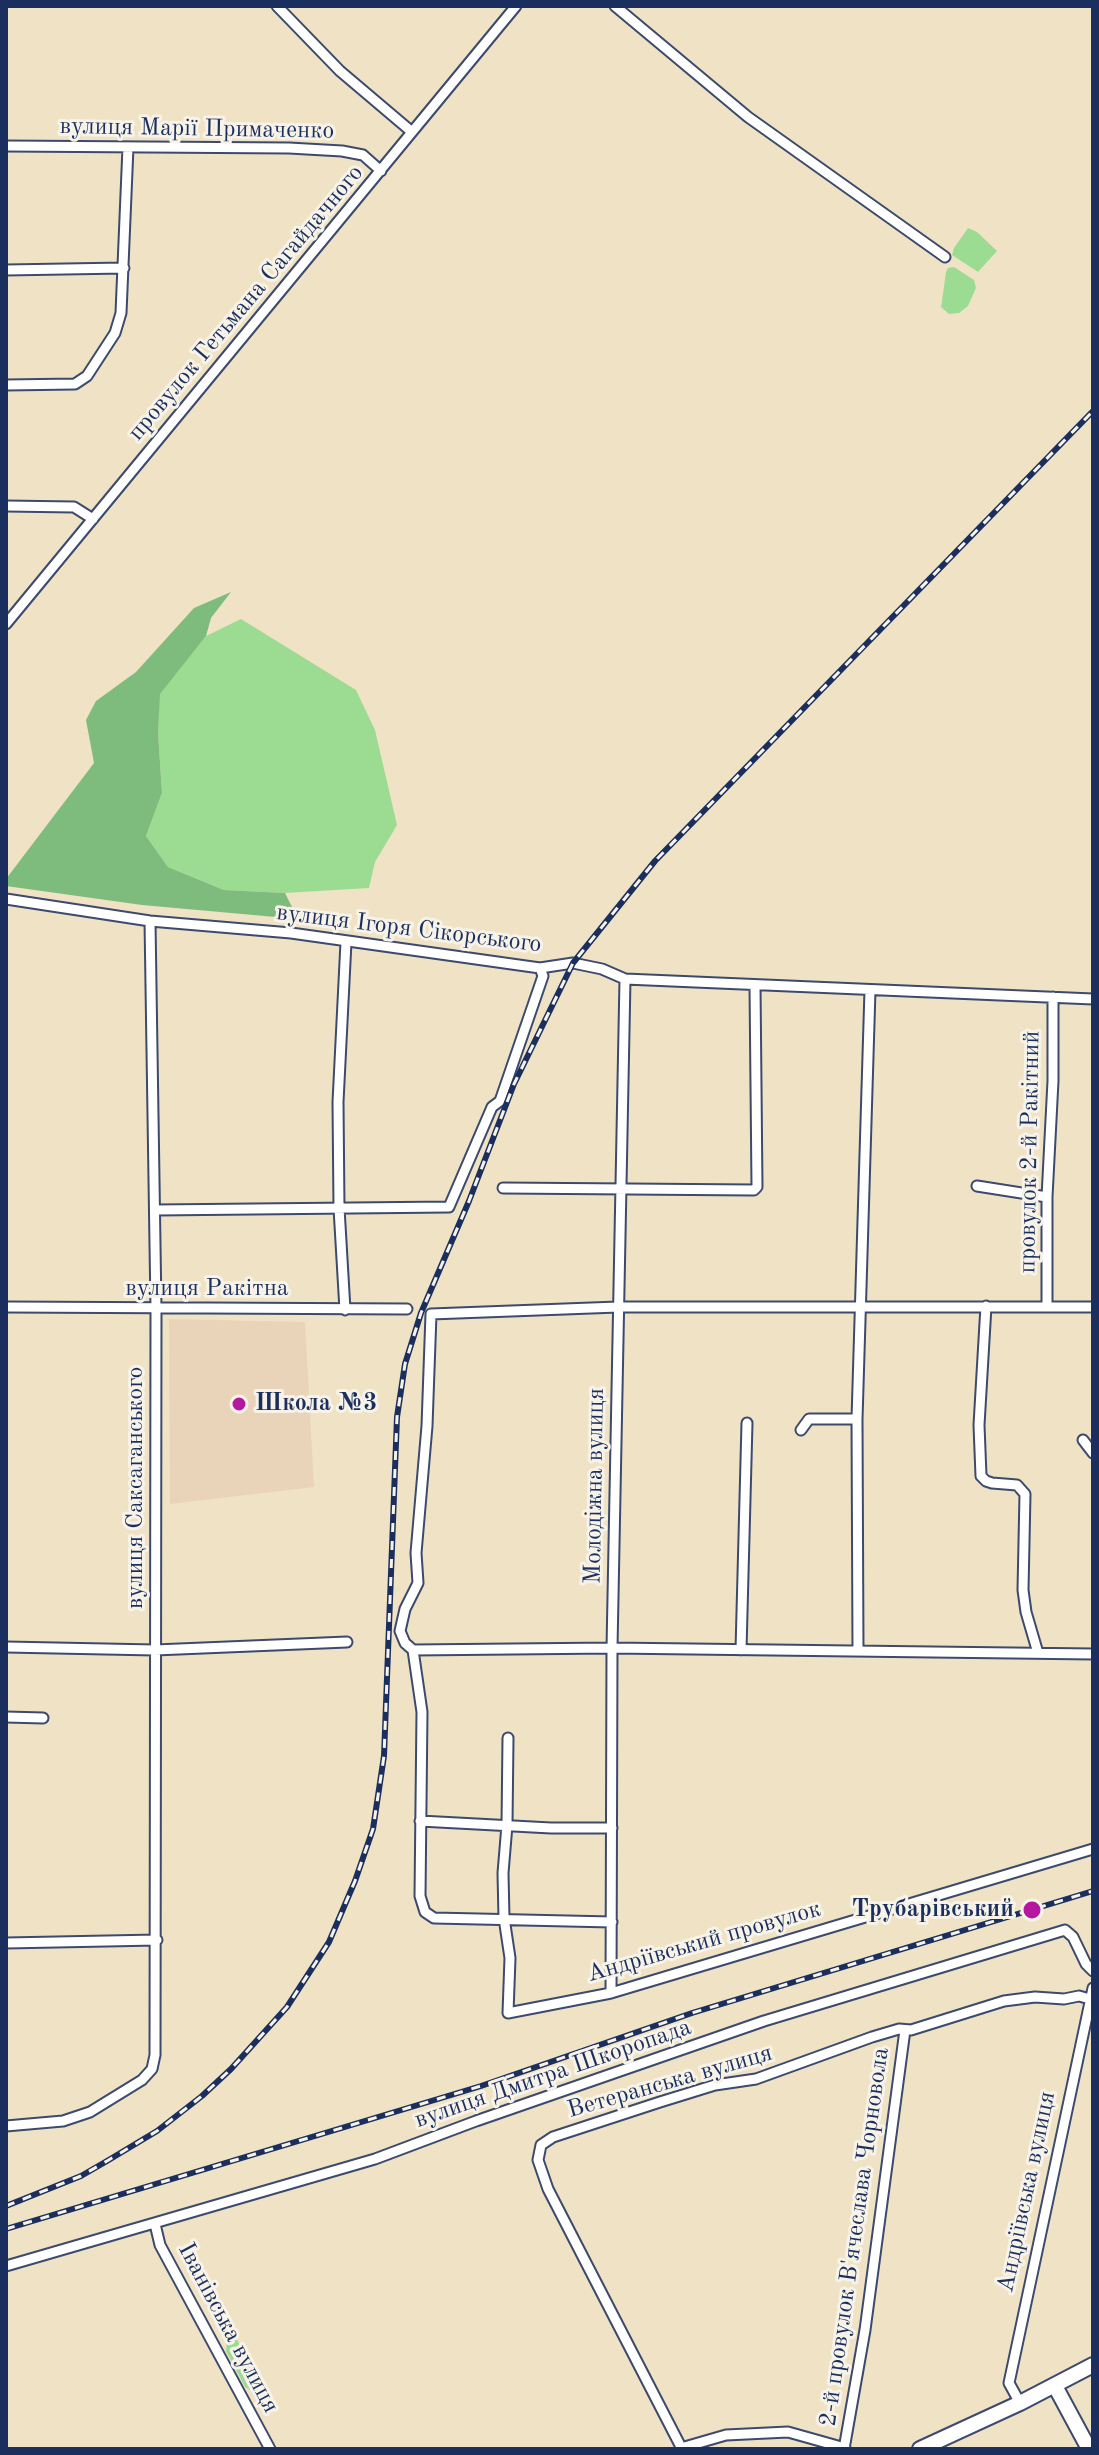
<!DOCTYPE html>
<html>
<head>
<meta charset="utf-8">
<style>
  body { margin:0 }
  #map { position:relative; width:1099px; height:2455px; overflow:hidden; background:#f0e2c5; font-family:"Old Standard TT",serif }
  canvas { display:block }
  .frame { position:absolute; inset:0; border:8px solid #1b2f5e; pointer-events:none }
</style>
</head>
<body>
<div id="map">
<canvas width="1099" height="2455"></canvas>
<div class="frame"></div>
</div>
<script>
const g = document.querySelector('canvas').getContext('2d');
g.lineJoin = 'round';
function fill(path, color) { g.fillStyle = color; g.fill(path, 'evenodd'); }
const poly = rows => new Path2D(rows.map(r => 'M' + r).join(''));
function strokePath(path, color, width, dash) { g.strokeStyle = color; g.lineWidth = width; g.lineCap = dash ? 'butt' : 'round'; g.setLineDash(dash || []); g.stroke(path); }
function label(font, color, halo, rows, align = 'center') {
  g.font = font + ' "Old Standard TT",serif'; g.lineWidth = 6; g.setLineDash([]); g.textBaseline = 'middle'; g.strokeStyle = halo; g.fillStyle = color; for (const [text, x, y, turn = 0] of rows) {
    g.save(); g.translate(x, y); g.rotate((+turn || 0) * Math.PI / 180); g.textAlign = isNaN(turn) ? turn : align; if (halo) g.strokeText(text, 0, 0); g.fillText(text, 0, 0); g.restore();
  }
}
fill(poly([
  [169,1319,305,1322,314,1487,170,1504]
]), '#e9d4b9');
fill(poly([
  [968,228,977,232,997,251,978,272,952,255,954,248],
  [954,267,974,280,976,288,968,306,959,313,949,314,941,307,942,301,946,272,948,268],
  [241,619,356,690,375,730,397,825,375,862,369,888,285,893,224,890,168,867,146,836,162,793,158,732,159,694,206,636],
  [232,2340,237,2340,241,2346,258,2380,257,2385,250,2390,245,2387,226,2351,227,2342]
]), '#9cdc92');
fill(poly([
  [231,592,211,618,206,636,160,694,158,732,162,793,146,836,168,867,224,890,285,893,298,919,142,905,6,886,6,879,94,763,86,720,96,701,136,672,194,608]
]), '#7dbc7c');
const minor = poly([
  [277,6,340,71,412,132],
  [615,6,748,117,945,257],
  [6,146,289,148,342,151,363,155,381,171],
  [6,270,124,268],
  [6,385,75,384,87,376,115,333,121,313,128,147],
  [6,506,74,507,93,519],
  [6,624,516,6],
  [6,899,150,921,291,933,540,968,573,963,602,969,625,979,1093,999],
  [977,1186,1047,1197],
  [503,1188,754,1190,757,1187,755,985],
  [156,1210,449,1207,492,1107,500,1101,543,976,540,968],
  [986,1306,979,1425,981,1476,986,1481,992,1483,1017,1485,1025,1494,1023,1590,1026,1612,1038,1653],
  [6,1307,407,1309],
  [1047,1307,1047,1197,1053,1081,1053,997],
  [345,1310,339,1208,338,1102,346,942],
  [801,1430,809,1419,857,1419],
  [1083,1440,1093,1453],
  [6,1647,155,1650,347,1642],
  [413,1650,612,1648,1093,1654],
  [741,1650,747,1423],
  [858,1651,857,1419,870,990],
  [6,1717,43,1718],
  [508,1738,507,1825,503,1873,504,1918,510,1958,508,2013,611,1993,1093,1849],
  [420,1821,551,1828,612,1828],
  [612,1922,434,1918,425,1912,420,1896,422,1712,413,1650,405,1643,400,1631,405,1609,418,1583,416,1553,427,1426,431,1314,618,1307,1093,1307],
  [6,1943,157,1940],
  [611,1993,612,1648,625,979],
  [6,2126,63,2121,90,2112,142,2080,152,2069,155,2055,156,1309,150,921],
  [155,2224,160,2245,270,2449],
  [6,2266,375,2159,476,2121,764,2021,1065,1930,1073,1937,1086,1964,1093,1971],
  [1020,2403,1009,2383,1093,1988],
  [681,2448,726,2435,788,2432,845,2448],
  [682,2449,548,2189,538,2160,541,2145,553,2137,660,2102,715,2085,756,2079,872,2037,899,2029,911,2030,1004,2001,1035,1997,1064,1999,1079,1996,1090,1999],
  [844,2449,865,2330,905,2030]
]);
const primary = poly([
  [1055,2386,1089,2449],
  [920,2449,1020,2403,1093,2365]
]);
strokePath(minor, '#3b4a6d', 13);
strokePath(primary, '#3b4a6d', 18);
strokePath(minor, '#fff', 9);
strokePath(primary, '#fff', 14);
const rail = poly([
  [6,2206,81,2176,107,2161,157,2131,202,2096,231,2069,287,2007,329,1942,355,1881,373,1829,384,1756,397,1417,405,1364,421,1313,469,1201,514,1084,573,963,655,861,1093,411],
  [6,2229,481,2086,692,2013,1093,1891]
]);
strokePath(rail, '#1b2f5e', 6);
strokePath(rail, '#f7f3e8', 3, [9]);
for (const [x, y, r, color] of [
  [239,1404,8,"#b5179e"],
  [1032,1910,10,"#b5179e"]
]) { const dot = new Path2D(); dot.arc(x, y, r, 0, 2 * Math.PI); g.fillStyle = color; g.fill(dot); strokePath(dot, '#f7f3e8', 3); }
label('24px', '#1b2f5e', '#f7f3e8', [
  ["вулиця Марії Примаченко",197,129,1],
  ["провулок Гетьмана Сагайдачного",246,303,-50],
  ["вулиця Ігоря Сікорського",409,929,7],
  ["провулок 2-й Ракітний",1030,1152,-89],
  ["вулиця Ракітна",207,1289],
  ["Молодіжна вулиця",595,1486,-89],
  ["вулиця Саксаганського",136,1488,-90],
  ["Андріївський провулок",704,1942,-16],
  ["вулиця Дмитра Шкоропада",553,2074,-19],
  ["Ветеранська вулиця",670,2082,-16],
  ["Андріївська вулиця",1027,2192,-78],
  ["2-й провулок В'ячеслава Чорновола",855,2237,-82],
  ["Іванівська вулиця",228,2328,62]
]);
label('bold 24px', '#1b2f5e', '#f7f3e8', [
  ["Школа №3",255,1404],
  ["Трубарівський",1014,1910,"right"]
], 'left');
</script>
</body>
</html>
